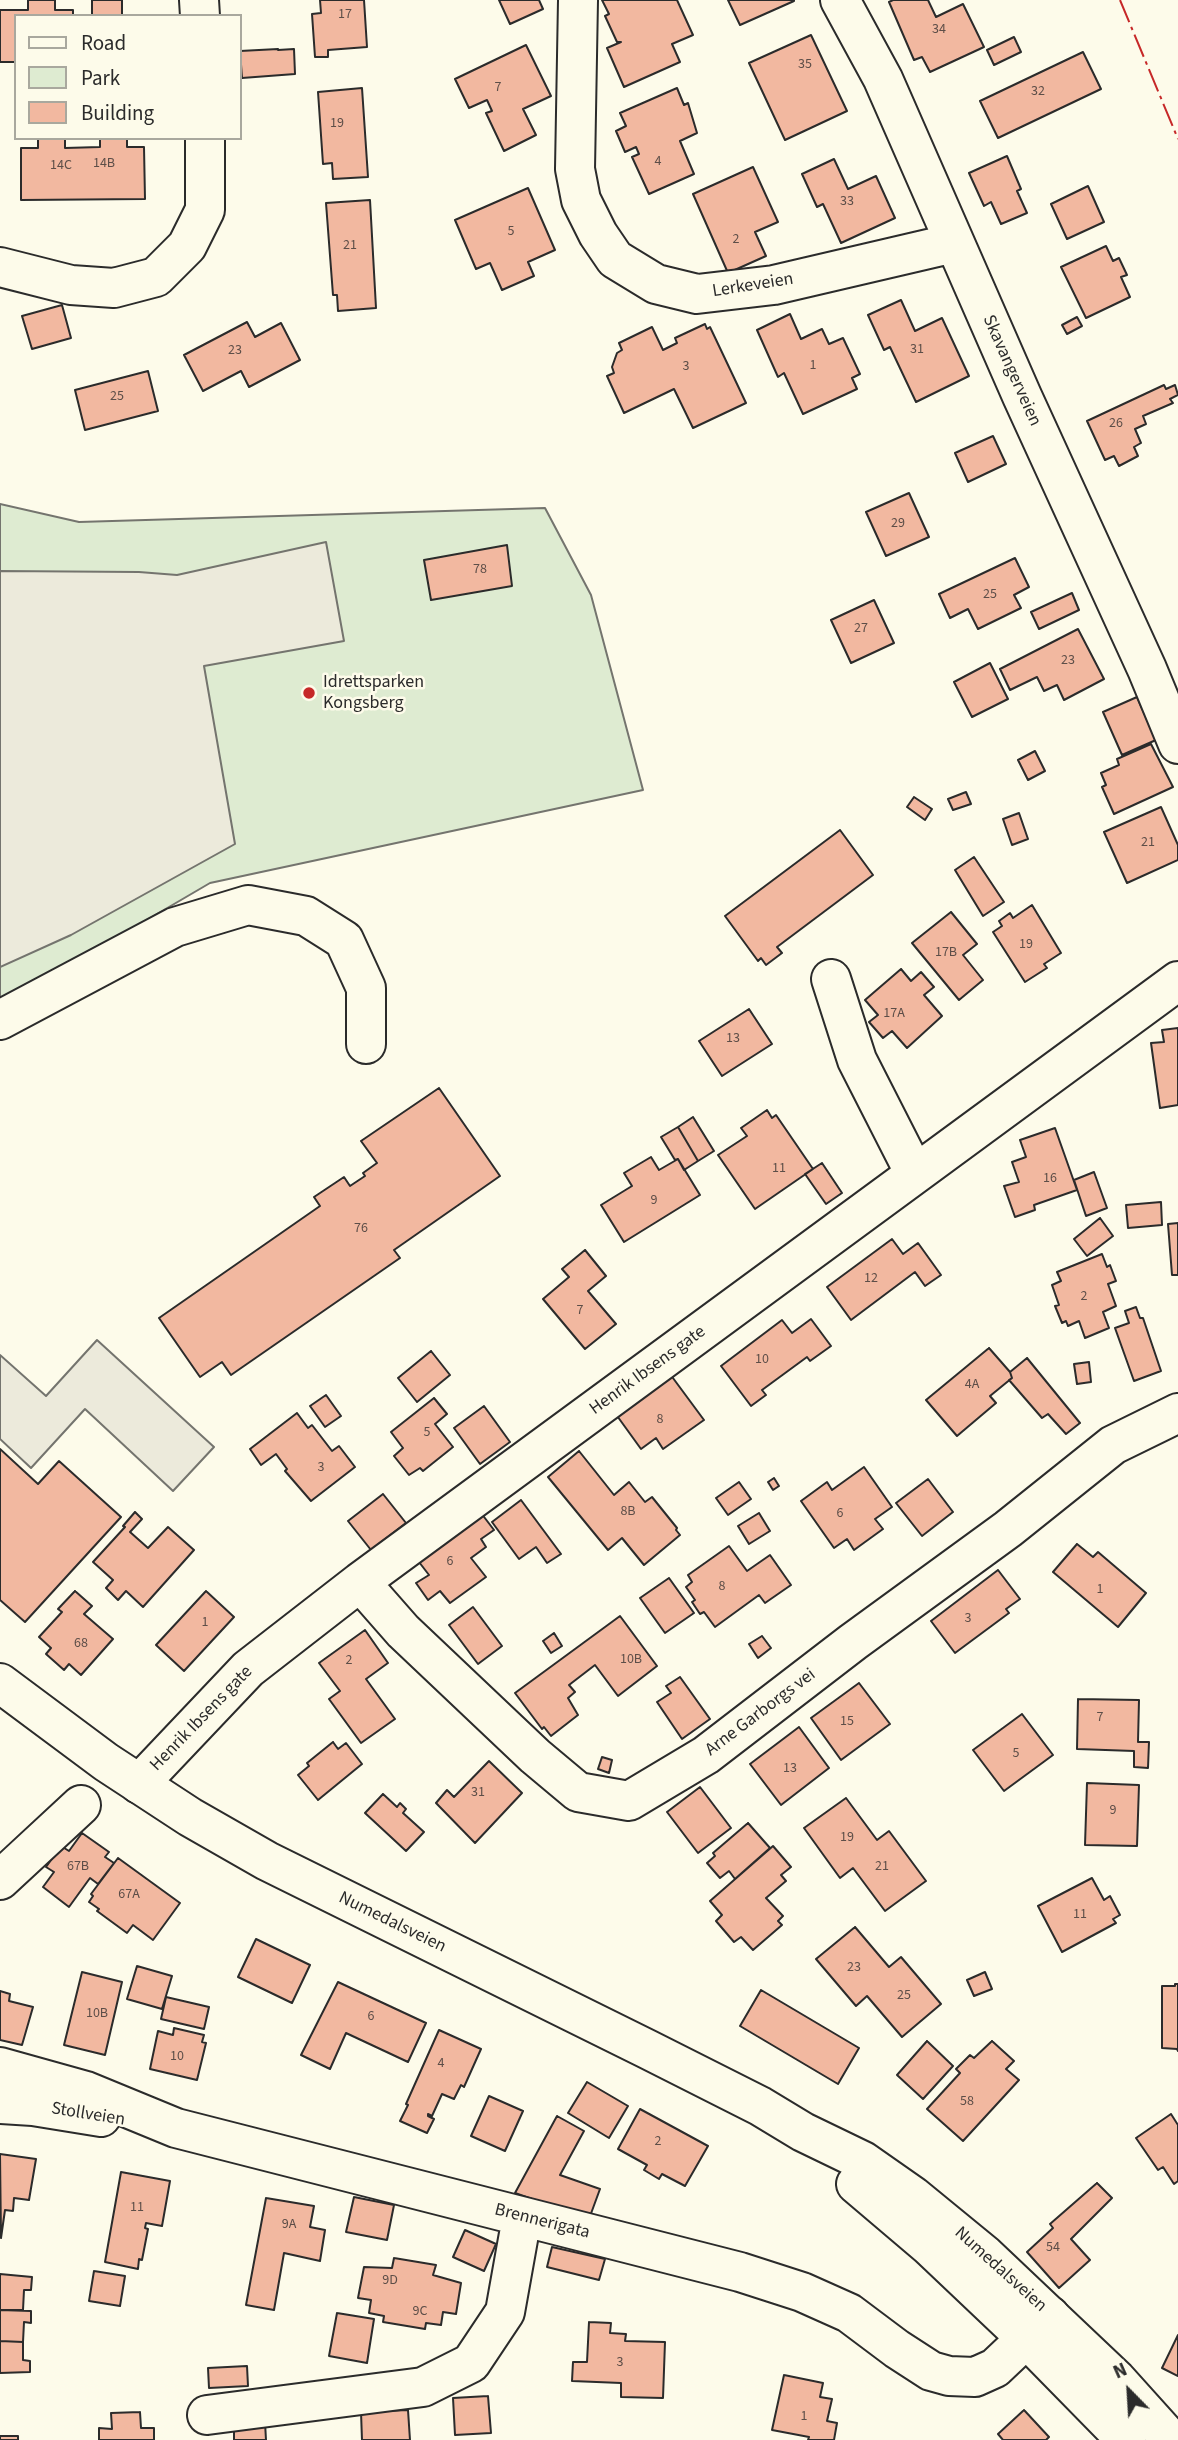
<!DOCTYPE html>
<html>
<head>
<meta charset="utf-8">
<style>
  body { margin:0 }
  #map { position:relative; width:1178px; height:2440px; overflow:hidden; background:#fdfbea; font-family:"Source Sans 3",sans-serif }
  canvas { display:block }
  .legend { position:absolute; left:14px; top:14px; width:228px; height:126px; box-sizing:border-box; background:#fdfbea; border:2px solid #a9a89e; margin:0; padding:9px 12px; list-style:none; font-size:21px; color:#2b2b2b }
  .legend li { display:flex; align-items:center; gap:14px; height:35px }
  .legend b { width:35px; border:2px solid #a9a89e }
  .north { position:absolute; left:1094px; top:2356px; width:70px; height:70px; -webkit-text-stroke:5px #fdfbea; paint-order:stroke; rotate:336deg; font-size:19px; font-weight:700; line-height:28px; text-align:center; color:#2b2b2b }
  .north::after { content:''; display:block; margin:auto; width:24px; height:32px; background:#2b2b2b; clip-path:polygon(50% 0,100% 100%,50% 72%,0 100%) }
</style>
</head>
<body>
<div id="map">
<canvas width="1178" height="2440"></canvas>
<ul class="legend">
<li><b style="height:9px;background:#fdfbea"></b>Road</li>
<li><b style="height:19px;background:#deebd1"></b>Park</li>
<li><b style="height:19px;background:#f2b8a0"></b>Building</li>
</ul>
<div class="north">N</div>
</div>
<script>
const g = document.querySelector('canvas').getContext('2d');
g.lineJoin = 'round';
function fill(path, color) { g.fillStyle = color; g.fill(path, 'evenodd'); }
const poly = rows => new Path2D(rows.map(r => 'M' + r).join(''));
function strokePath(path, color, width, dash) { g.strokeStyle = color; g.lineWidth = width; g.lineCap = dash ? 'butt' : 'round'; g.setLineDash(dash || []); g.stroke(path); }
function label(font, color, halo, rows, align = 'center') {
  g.font = font + ' "Source Sans 3",sans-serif'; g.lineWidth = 5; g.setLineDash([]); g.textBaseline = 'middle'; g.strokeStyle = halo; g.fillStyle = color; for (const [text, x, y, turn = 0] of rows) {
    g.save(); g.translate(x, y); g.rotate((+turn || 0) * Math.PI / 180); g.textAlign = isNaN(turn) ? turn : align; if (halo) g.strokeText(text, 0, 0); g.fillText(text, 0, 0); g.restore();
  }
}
const green = poly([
  [0,504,79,522,545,508,591,595,643,790,210,883,0,1006,0,504]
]);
fill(green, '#deebd1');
strokePath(green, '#74746e', 2);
const parking = poly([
  [326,542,344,641,204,666,235,844,71,935,0,967,0,571,139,572,177,575,326,542],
  [97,1340,214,1447,173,1491,85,1409,31,1468,0,1439,0,1355,46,1396,97,1340]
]);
fill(parking, '#eceadb');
strokePath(parking, '#74746e', 2);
const building = poly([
  [28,0,55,0,55,10,73,10,73,16,16,16,16,62,0,62,0,10,28,10,28,0],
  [92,0,122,0,122,16,92,16,92,0],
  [320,0,364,0,367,47,328,50,328,57,315,57,312,14,321,13,320,0],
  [499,0,539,0,543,9,510,24,499,0],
  [602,0,677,0,693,35,672,44,680,62,624,87,607,48,621,42,617,42,605,16,609,14,602,0],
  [728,0,794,0,794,1,740,25,728,0],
  [893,0,928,0,936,17,963,4,984,47,930,72,922,57,914,60,889,2,893,0],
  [811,35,847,111,785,140,749,63,811,35],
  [1014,37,1021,52,994,65,987,50,1014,37],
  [526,45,551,96,523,109,536,135,504,151,486,113,492,111,487,100,469,108,455,79,526,45],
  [278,49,278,50,294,49,295,74,242,78,240,51,278,49],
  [1083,52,1101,89,998,138,980,101,1083,52],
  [362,88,368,177,333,179,332,163,323,164,318,92,362,88],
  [677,88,684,105,688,103,697,133,680,141,694,174,649,194,632,157,639,154,636,147,625,152,616,131,626,126,620,113,677,88],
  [38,138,65,138,65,148,100,147,100,138,127,138,127,147,144,147,145,199,21,200,21,148,38,148,38,138],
  [1007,156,1021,189,1017,191,1027,213,1001,224,991,202,984,206,969,173,1007,156],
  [834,159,848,189,876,176,895,218,841,243,823,204,817,207,802,174,834,159],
  [753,167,778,222,755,232,766,256,728,273,693,194,753,167],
  [1088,186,1104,222,1067,239,1051,204,1088,186],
  [528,188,555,250,528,262,534,276,502,290,490,263,476,269,455,220,528,188],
  [370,200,376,308,338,311,337,295,333,295,326,203,370,200],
  [1106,246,1113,261,1119,258,1127,275,1121,277,1130,297,1086,318,1061,267,1106,246],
  [901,300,915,331,942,318,969,376,916,402,890,347,884,350,868,315,901,300],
  [62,305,71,338,32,349,22,316,62,305],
  [790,314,801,339,822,329,829,344,843,338,860,374,852,378,857,389,803,414,784,373,778,377,757,330,790,314],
  [1077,317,1082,326,1067,334,1062,325,1077,317],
  [247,322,255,337,281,323,300,360,249,387,241,371,203,391,184,355,247,322],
  [705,324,707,329,710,327,746,403,693,428,674,389,624,413,607,376,614,373,612,367,617,353,622,350,619,343,652,327,663,350,677,343,675,338,705,324],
  [148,371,158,411,85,430,75,390,148,371],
  [1164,385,1166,389,1175,385,1178,395,1170,399,1173,403,1143,416,1146,424,1135,429,1141,443,1134,447,1138,456,1119,466,1114,456,1105,460,1087,421,1164,385],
  [993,436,1006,464,968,482,955,453,993,436],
  [909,493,929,537,886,556,866,512,909,493],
  [507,545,512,586,431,600,424,560,507,545],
  [1015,558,1029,587,1014,595,1021,608,978,629,968,609,950,618,939,594,1015,558],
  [1072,593,1079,610,1039,629,1031,612,1072,593],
  [874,600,894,643,851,663,831,620,874,600],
  [1078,629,1104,679,1064,700,1057,685,1044,691,1037,677,1010,690,1000,669,1078,629],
  [990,663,1008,699,972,717,954,682,990,663],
  [1137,697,1156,740,1122,755,1103,712,1137,697],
  [1151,744,1173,787,1114,814,1102,787,1106,785,1101,773,1119,765,1117,759,1151,744],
  [1035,751,1045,771,1028,780,1018,760,1035,751],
  [966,792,971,804,953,810,948,799,966,792],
  [914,797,932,809,925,820,907,807,914,797],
  [1161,807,1178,845,1178,860,1127,883,1104,832,1161,807],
  [1019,813,1028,839,1012,845,1003,819,1019,813],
  [840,830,873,875,777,947,782,953,766,965,761,958,758,961,725,916,840,830],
  [974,857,1004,902,983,916,955,870,974,857],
  [1032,905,1061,953,1044,964,1047,968,1025,982,993,932,1002,926,999,921,1010,913,1013,918,1032,905],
  [951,912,977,944,963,955,983,980,959,1000,912,943,951,912],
  [901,969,911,981,921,972,934,987,924,995,942,1016,907,1048,892,1031,883,1038,869,1022,878,1015,865,1000,901,969],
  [749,1009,772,1044,722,1076,699,1041,749,1009],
  [1178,1028,1178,1105,1160,1108,1151,1043,1164,1042,1162,1030,1178,1028],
  [439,1088,500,1176,394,1250,400,1258,231,1375,222,1362,200,1377,159,1318,320,1206,314,1197,344,1177,350,1186,365,1176,363,1173,377,1163,361,1141,439,1088],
  [767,1110,772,1118,776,1115,813,1169,755,1209,718,1155,747,1136,741,1128,767,1110],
  [693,1117,714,1151,698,1161,678,1127,693,1117],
  [678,1127,698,1161,684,1170,678,1159,675,1160,661,1137,678,1127],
  [1055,1128,1077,1190,1034,1205,1035,1210,1015,1217,1004,1186,1019,1182,1012,1162,1026,1157,1020,1140,1055,1128],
  [651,1157,659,1170,678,1159,700,1195,624,1242,601,1205,632,1186,624,1173,651,1157],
  [822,1163,842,1193,826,1204,805,1174,822,1163],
  [1094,1172,1107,1208,1086,1216,1074,1180,1094,1172],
  [1161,1202,1162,1225,1128,1228,1126,1205,1161,1202],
  [1100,1218,1113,1236,1087,1256,1074,1239,1100,1218],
  [1178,1223,1178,1275,1172,1275,1168,1224,1178,1223],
  [892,1239,903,1254,918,1243,941,1275,925,1286,915,1272,851,1320,827,1287,892,1239],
  [585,1250,606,1276,588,1291,616,1324,585,1349,543,1299,569,1277,562,1269,585,1250],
  [1102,1254,1107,1267,1110,1265,1116,1281,1108,1284,1116,1306,1103,1312,1109,1328,1085,1338,1079,1321,1068,1326,1066,1321,1062,1323,1055,1306,1059,1305,1052,1285,1061,1281,1057,1272,1102,1254],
  [1136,1307,1140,1318,1143,1318,1161,1371,1134,1381,1115,1328,1129,1323,1125,1311,1136,1307],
  [811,1319,831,1346,810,1361,807,1357,762,1390,766,1395,751,1406,721,1366,782,1320,792,1333,811,1319],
  [989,1348,1010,1372,1012,1378,990,1396,996,1403,957,1436,926,1400,989,1348],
  [431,1351,450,1375,417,1402,398,1378,431,1351],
  [1027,1358,1080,1423,1066,1434,1048,1414,1042,1418,1009,1380,1012,1378,1010,1372,1027,1358],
  [1089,1362,1091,1382,1077,1384,1074,1364,1089,1362],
  [670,1374,704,1420,663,1449,656,1438,641,1449,615,1413,670,1374],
  [326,1395,341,1416,325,1427,310,1406,326,1395],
  [434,1398,447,1414,435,1424,453,1447,423,1471,420,1468,409,1475,394,1456,403,1448,391,1432,434,1398],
  [484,1406,510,1442,480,1464,454,1428,484,1406],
  [297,1413,308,1428,312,1425,332,1451,339,1446,355,1467,311,1501,285,1471,287,1469,276,1454,261,1465,250,1449,297,1413],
  [0,1449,38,1484,59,1461,121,1517,25,1622,0,1600,0,1449],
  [579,1451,614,1495,629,1482,645,1502,652,1497,677,1528,676,1530,680,1535,644,1565,622,1538,608,1550,548,1477,579,1451],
  [864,1467,892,1507,875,1519,883,1529,854,1550,847,1539,834,1548,801,1501,827,1482,832,1490,864,1467],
  [774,1478,779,1486,773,1490,768,1482,774,1478],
  [928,1479,953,1512,922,1536,896,1503,928,1479],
  [739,1482,751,1499,728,1515,716,1498,739,1482],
  [383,1494,406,1523,371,1550,348,1521,383,1494],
  [521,1500,561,1554,547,1563,536,1547,519,1559,492,1522,521,1500],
  [478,1509,494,1530,481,1539,486,1547,471,1558,486,1577,450,1603,440,1591,428,1600,416,1583,429,1575,419,1562,446,1543,440,1536,478,1509],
  [135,1512,142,1519,130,1532,148,1548,168,1527,194,1550,143,1607,126,1591,118,1600,106,1588,113,1580,93,1562,125,1527,123,1526,135,1512],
  [759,1513,770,1531,749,1544,738,1526,759,1513],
  [1077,1544,1093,1557,1098,1552,1146,1593,1118,1627,1053,1572,1077,1544],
  [729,1546,747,1571,770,1555,791,1585,765,1603,759,1595,715,1627,704,1612,700,1614,692,1602,695,1600,686,1587,692,1582,688,1575,729,1546],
  [998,1570,1020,1599,1006,1609,1009,1613,955,1653,931,1621,998,1570],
  [669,1578,694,1613,665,1633,640,1598,669,1578],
  [75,1591,92,1606,84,1614,113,1639,81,1675,69,1664,64,1670,46,1654,51,1648,39,1637,62,1612,58,1609,75,1591],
  [206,1591,234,1617,184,1671,156,1645,206,1591],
  [473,1607,502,1646,478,1664,449,1625,473,1607],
  [620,1616,657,1666,618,1696,595,1665,569,1685,575,1692,568,1698,578,1715,551,1736,544,1727,542,1729,515,1693,620,1616],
  [365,1630,388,1663,366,1679,395,1719,361,1743,329,1699,340,1691,319,1663,365,1630],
  [554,1633,562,1646,551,1653,543,1641,554,1633],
  [762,1636,771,1648,758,1658,749,1644,762,1636],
  [680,1677,710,1719,682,1739,657,1702,671,1693,666,1686,680,1677],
  [859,1683,890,1724,841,1760,811,1718,859,1683],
  [1078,1699,1139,1700,1138,1742,1149,1742,1148,1768,1134,1767,1134,1751,1077,1749,1078,1699],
  [1022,1714,1053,1755,1004,1791,973,1750,1022,1714],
  [799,1727,829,1768,781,1805,750,1764,799,1727],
  [333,1742,338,1749,346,1743,362,1764,318,1800,298,1775,309,1766,307,1763,333,1742],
  [602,1757,612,1760,609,1773,598,1769,602,1757],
  [489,1761,522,1793,475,1843,436,1803,447,1790,454,1797,489,1761],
  [1087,1783,1139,1785,1137,1846,1085,1845,1087,1783],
  [700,1787,731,1828,698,1853,667,1812,700,1787],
  [383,1794,397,1807,400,1803,406,1809,403,1813,424,1832,406,1851,365,1813,383,1794],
  [846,1798,877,1840,889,1831,926,1881,885,1911,853,1868,840,1878,804,1828,846,1798],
  [748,1823,770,1848,735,1879,729,1871,720,1878,707,1863,715,1856,713,1853,748,1823],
  [82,1833,109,1852,105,1857,114,1863,98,1884,90,1878,69,1907,43,1887,54,1872,46,1867,61,1846,69,1851,82,1833],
  [773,1846,791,1867,781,1875,786,1881,766,1898,783,1916,778,1921,782,1925,753,1950,741,1937,734,1942,716,1921,722,1915,710,1901,773,1846],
  [118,1858,180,1903,153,1940,133,1925,127,1933,97,1911,99,1909,89,1902,93,1896,91,1894,118,1858],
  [1092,1878,1104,1900,1110,1896,1120,1915,1113,1919,1116,1923,1062,1952,1038,1906,1092,1878],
  [855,1927,889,1967,901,1957,941,2004,902,2037,867,1996,856,2006,816,1959,855,1927],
  [256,1939,310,1965,292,2003,238,1977,256,1939],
  [137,1966,172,1976,162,2009,127,1999,137,1966],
  [82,1972,122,1982,105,2055,64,2045,82,1972],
  [985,1972,992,1989,974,1996,967,1980,985,1972],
  [338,1982,426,2023,408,2062,346,2033,330,2069,301,2055,338,1982],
  [1175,1984,1178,1984,1178,2051,1177,2049,1162,2048,1162,1986,1175,1986,1175,1984],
  [761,1990,859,2048,838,2084,740,2026,761,1990],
  [0,1991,10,1994,9,2001,33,2007,22,2045,0,2040,0,1991],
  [166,1997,209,2007,204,2029,161,2019,166,1997],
  [174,2028,204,2035,202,2042,206,2043,197,2080,150,2069,158,2031,173,2035,174,2028],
  [439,2030,481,2049,464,2087,461,2085,454,2099,442,2094,432,2116,428,2114,428,2116,434,2119,427,2133,400,2121,408,2105,406,2104,439,2030],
  [927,2041,953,2066,923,2099,897,2075,927,2041],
  [992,2041,1014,2061,1006,2069,1019,2080,963,2141,927,2109,960,2073,956,2069,970,2055,974,2058,992,2041],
  [587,2082,628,2106,609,2138,568,2113,587,2082],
  [489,2096,523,2111,505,2151,471,2136,489,2096],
  [640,2109,708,2146,685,2186,662,2174,659,2179,644,2170,647,2165,618,2149,640,2109],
  [1171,2114,1178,2125,1178,2181,1174,2184,1163,2167,1158,2170,1136,2138,1171,2114],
  [557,2116,584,2131,560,2175,600,2189,589,2219,515,2193,557,2116],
  [0,2154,36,2159,29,2200,14,2198,13,2211,5,2210,1,2238,0,2154],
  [121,2172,170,2181,162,2226,146,2223,145,2228,148,2229,142,2260,139,2259,138,2269,105,2262,121,2172],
  [1097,2183,1112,2198,1071,2239,1090,2260,1059,2288,1027,2252,1053,2228,1050,2224,1097,2183],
  [354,2197,394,2205,387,2240,346,2232,354,2197],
  [266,2198,314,2206,310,2227,325,2230,320,2261,284,2253,274,2310,246,2305,266,2198],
  [465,2230,496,2244,484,2271,453,2257,465,2230],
  [552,2247,605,2259,599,2280,547,2267,552,2247],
  [394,2258,436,2265,433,2275,461,2283,456,2314,443,2312,441,2325,426,2323,425,2329,383,2322,384,2316,369,2313,371,2300,358,2298,364,2267,392,2268,394,2258],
  [94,2271,125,2276,120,2306,89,2301,94,2271],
  [0,2274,32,2277,31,2290,24,2290,23,2310,0,2310,0,2274],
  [0,2310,31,2311,31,2323,24,2322,23,2342,0,2341,0,2310],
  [337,2313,374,2319,367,2363,329,2356,337,2313],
  [589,2322,611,2323,610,2333,626,2334,625,2341,665,2342,663,2398,621,2397,621,2383,572,2381,573,2362,587,2362,589,2322],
  [1178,2335,1178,2376,1162,2368,1178,2335],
  [0,2341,23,2342,23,2360,30,2361,30,2372,0,2373,0,2341],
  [247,2366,248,2386,209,2388,208,2368,247,2366],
  [784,2375,823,2383,820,2397,832,2399,827,2421,837,2423,834,2440,808,2440,809,2437,772,2430,784,2375],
  [488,2396,491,2433,455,2435,453,2398,488,2396],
  [408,2410,410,2440,362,2440,361,2412,408,2410],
  [1024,2410,1049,2437,1046,2440,1003,2440,998,2434,1024,2410],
  [140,2412,141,2428,154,2428,154,2440,99,2440,99,2428,112,2429,111,2413,140,2412],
  [265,2422,266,2440,234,2440,234,2424,265,2422],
  [0,2436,18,2436,18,2440,0,2440,0,2436]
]);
fill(building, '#f2b8a0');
strokePath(building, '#2b2b2b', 2);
const minor = poly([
  [199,0,200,16],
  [578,0,575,169,581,200,598,234,615,259,656,284,697,294,774,285,954,243],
  [840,0,883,79,1022,396,1147,669,1178,744],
  [0,267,71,285,114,288,156,277,187,246,205,210,205,138],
  [831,979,857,1060,914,1172],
  [0,1020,175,927,248,905,306,916,344,940,366,988,366,1044],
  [360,1582,403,1631,535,1756,578,1792,629,1801,706,1755,853,1642,1008,1529,1113,1445,1178,1413],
  [139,1784,248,1669,360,1582,1178,981],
  [0,1880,81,1805],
  [0,2067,86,2091,176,2128,740,2272,802,2292,849,2313,897,2349,931,2371,949,2376,975,2377,995,2368,1050,2316],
  [0,2104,33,2106,101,2117],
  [207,2415,423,2387,471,2363,505,2312,522,2217]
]);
const major = poly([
  [0,1683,106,1762,190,1817,267,1861,647,2049,760,2106,803,2132,863,2161,913,2196,985,2255,1116,2379,1171,2440],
  [856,2184,929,2246,1026,2338,1126,2440]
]);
strokePath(minor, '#2b2b2b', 42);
strokePath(major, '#2b2b2b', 42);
strokePath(minor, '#fdfbea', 38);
strokePath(major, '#fdfbea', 38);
strokePath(poly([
  [1120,0,1178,139]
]), '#c62828', 2, [24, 5, 3.5, 5]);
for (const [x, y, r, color] of [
  [309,693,7,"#c62828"]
]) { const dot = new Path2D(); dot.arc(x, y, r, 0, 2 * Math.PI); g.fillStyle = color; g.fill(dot); strokePath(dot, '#fdfbea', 2.5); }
label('14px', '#5d4e48', null, [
  ["17",345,15],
  ["34",939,30],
  ["35",805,65],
  ["7",498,88],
  ["32",1038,92],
  ["19",337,124],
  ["4",658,162],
  ["14B",104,164],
  ["14C",61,166],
  ["33",847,202],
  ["5",511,232],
  ["2",736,240],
  ["21",350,246],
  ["31",917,350],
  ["23",235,351],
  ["1",813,366],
  ["3",686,367],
  ["25",117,397],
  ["26",1116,424],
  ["29",898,524],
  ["78",480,570],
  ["25",990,595],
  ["27",861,629],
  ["23",1068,661],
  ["21",1148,843],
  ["19",1026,945],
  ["17B",946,953],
  ["17A",894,1014],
  ["13",733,1039],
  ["11",779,1169],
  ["16",1050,1179],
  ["9",654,1201],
  ["76",361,1229],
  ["12",871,1279],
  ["2",1084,1297],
  ["7",580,1311],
  ["10",762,1360],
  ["4A",972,1385],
  ["8",660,1420],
  ["5",427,1433],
  ["3",321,1468],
  ["8B",628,1512],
  ["6",840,1514],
  ["6",450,1562],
  ["8",722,1587],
  ["1",1100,1590],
  ["3",968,1619],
  ["1",205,1623],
  ["68",81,1644],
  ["10B",631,1660],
  ["2",349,1661],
  ["7",1100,1718],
  ["15",847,1722],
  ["5",1016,1754],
  ["13",790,1769],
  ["31",478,1793],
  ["9",1113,1811],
  ["19",847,1838],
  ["67B",78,1867],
  ["21",882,1867],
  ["67A",129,1895],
  ["11",1080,1915],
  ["23",854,1968],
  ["25",904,1996],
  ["10B",97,2014],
  ["6",371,2017],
  ["10",177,2057],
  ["4",441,2064],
  ["58",967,2102],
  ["2",658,2142],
  ["11",137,2208],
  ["9A",289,2225],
  ["54",1053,2248],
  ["9D",390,2281],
  ["9C",420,2312],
  ["3",620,2363],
  ["1",804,2417]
]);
label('18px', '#2b2b2b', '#fdfbea', [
  ["Lerkeveien",753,286,-9],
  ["Skavangerveien",1011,371,66],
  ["Henrik Ibsens gate",648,1371,-36],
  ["Arne Garborgs vei",761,1713,-37],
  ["Henrik Ibsens gate",202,1719,-46],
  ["Numedalsveien",392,1923,26],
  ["Stollveien",88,2115,9],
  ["Brennerigata",542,2222,14],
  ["Numedalsveien",1000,2270,42]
]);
label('18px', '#2b2b2b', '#fdfbea', [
  ["Idrettsparken",323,683],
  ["Kongsberg",323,704]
], 'left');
</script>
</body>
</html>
